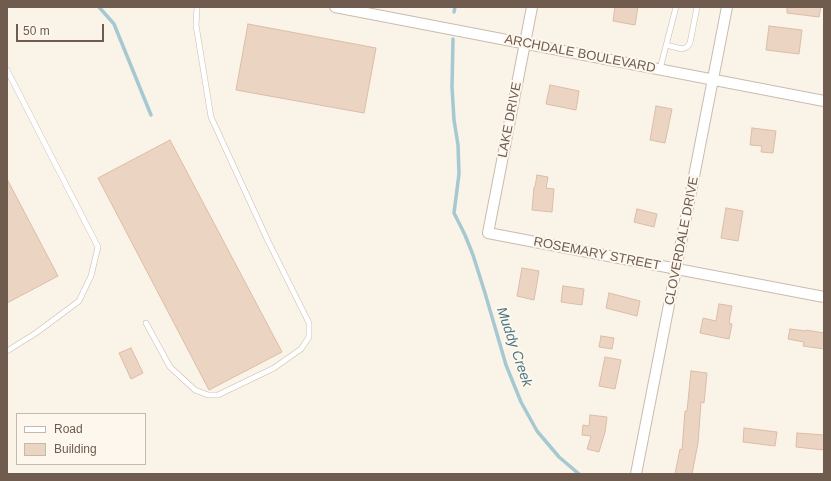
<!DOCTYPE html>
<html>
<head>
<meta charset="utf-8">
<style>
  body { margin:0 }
  #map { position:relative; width:831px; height:481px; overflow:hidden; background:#faf3e8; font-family:Helvetica,sans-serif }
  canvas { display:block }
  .frame { position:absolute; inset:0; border:8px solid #705c4f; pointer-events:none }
  .legend { position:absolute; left:16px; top:413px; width:130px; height:52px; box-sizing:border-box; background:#fdf7ee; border:1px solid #c5b9ae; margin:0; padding:5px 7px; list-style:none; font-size:12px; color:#705c4f }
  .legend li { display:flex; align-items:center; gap:8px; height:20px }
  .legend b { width:20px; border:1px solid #c5b9ae }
  .scale { position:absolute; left:16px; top:24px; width:88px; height:18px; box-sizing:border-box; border:2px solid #705c4f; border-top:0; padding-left:5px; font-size:12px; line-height:14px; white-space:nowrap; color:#705c4f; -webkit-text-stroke:3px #fdf7ee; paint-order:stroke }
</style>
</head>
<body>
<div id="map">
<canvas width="831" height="481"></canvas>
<div class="frame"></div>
<ul class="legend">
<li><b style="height:5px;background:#fff"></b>Road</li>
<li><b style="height:11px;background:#ecd4c3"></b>Building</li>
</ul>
<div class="scale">50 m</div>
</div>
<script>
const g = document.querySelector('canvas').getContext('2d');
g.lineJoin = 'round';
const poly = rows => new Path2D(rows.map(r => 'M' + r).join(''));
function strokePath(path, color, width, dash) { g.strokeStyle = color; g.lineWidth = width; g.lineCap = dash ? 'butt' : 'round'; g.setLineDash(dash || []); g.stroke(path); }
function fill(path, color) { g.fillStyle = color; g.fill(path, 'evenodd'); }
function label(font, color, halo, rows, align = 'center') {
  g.font = font + ' Helvetica,sans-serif'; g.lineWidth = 4; g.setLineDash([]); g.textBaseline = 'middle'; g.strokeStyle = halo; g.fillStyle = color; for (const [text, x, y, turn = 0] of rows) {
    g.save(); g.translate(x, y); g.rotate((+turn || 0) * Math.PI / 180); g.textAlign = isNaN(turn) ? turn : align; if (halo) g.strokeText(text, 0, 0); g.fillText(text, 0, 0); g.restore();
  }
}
strokePath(poly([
  [99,7,114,24,151,115],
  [454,12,455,7],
  [453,39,452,87,454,120,458,145,459,174,454,213,465,235,473,255,485,293,506,365,521,402,537,431,559,457,579,474]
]), '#a6c9d1', 3.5);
const building = poly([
  [615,7,638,7,635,25,613,21,615,7],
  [787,7,821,7,819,17,787,13,787,7],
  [248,24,376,48,364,113,236,90,248,24],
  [769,26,802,30,799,54,766,50,769,26],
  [550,85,579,91,576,110,546,104,550,85],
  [656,106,672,109,665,143,650,140,656,106],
  [752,128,776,131,773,153,761,152,762,146,750,145,752,128],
  [170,140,282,352,209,390,98,178,170,140],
  [537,175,548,177,546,188,554,189,552,212,532,210,534,187,535,187,537,175],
  [7,179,58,276,7,303,7,179],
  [726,208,743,211,738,241,721,238,726,208],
  [637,209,657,214,654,227,634,222,637,209],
  [522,268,539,271,534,300,517,296,522,268],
  [563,286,584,289,582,305,561,302,563,286],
  [609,293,640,301,637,316,606,308,609,293],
  [719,304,732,306,729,323,732,324,729,339,700,333,703,318,716,321,719,304],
  [790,329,806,331,806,330,824,333,824,349,803,346,804,342,788,339,790,329],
  [601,336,614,338,612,349,599,347,601,336],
  [131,348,143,373,131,379,119,353,131,348],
  [605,357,621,360,615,389,599,386,605,357],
  [691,371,707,373,704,403,701,402,698,443,692,474,675,474,680,449,682,450,685,411,687,411,691,371],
  [590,415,607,417,605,432,599,452,587,449,591,436,582,435,583,425,589,426,590,415],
  [744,428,777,432,775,446,743,442,744,428],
  [797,433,824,435,824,450,796,447,797,433]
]);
fill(building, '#ecd4c3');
strokePath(building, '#dcbca5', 1);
const service = poly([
  [666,45,682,49,687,47,690,43,697,7],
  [660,69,676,7],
  [7,70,98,247,91,276,79,301,36,333,7,351],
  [146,323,170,367,195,390,208,395,218,395,274,368,301,349,309,337,309,323,268,241,211,117,196,25,197,7]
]);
const minor = poly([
  [335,7,824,101],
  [532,7,488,233,824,297],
  [636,474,727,7]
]);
strokePath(service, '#cabbaf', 6);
strokePath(minor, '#cabbaf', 12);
strokePath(service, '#fff', 5);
strokePath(minor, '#fff', 10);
label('13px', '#705c4f', '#fdf7ee', [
  ["ARCHDALE BOULEVARD",580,54,11],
  ["LAKE DRIVE",510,120,-79],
  ["CLOVERDALE DRIVE",682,241,-79],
  ["ROSEMARY STREET",597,254,11]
]);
label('italic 14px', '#4c7681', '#fdf7ee', [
  ["Muddy Creek",514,347,71]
]);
</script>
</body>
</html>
